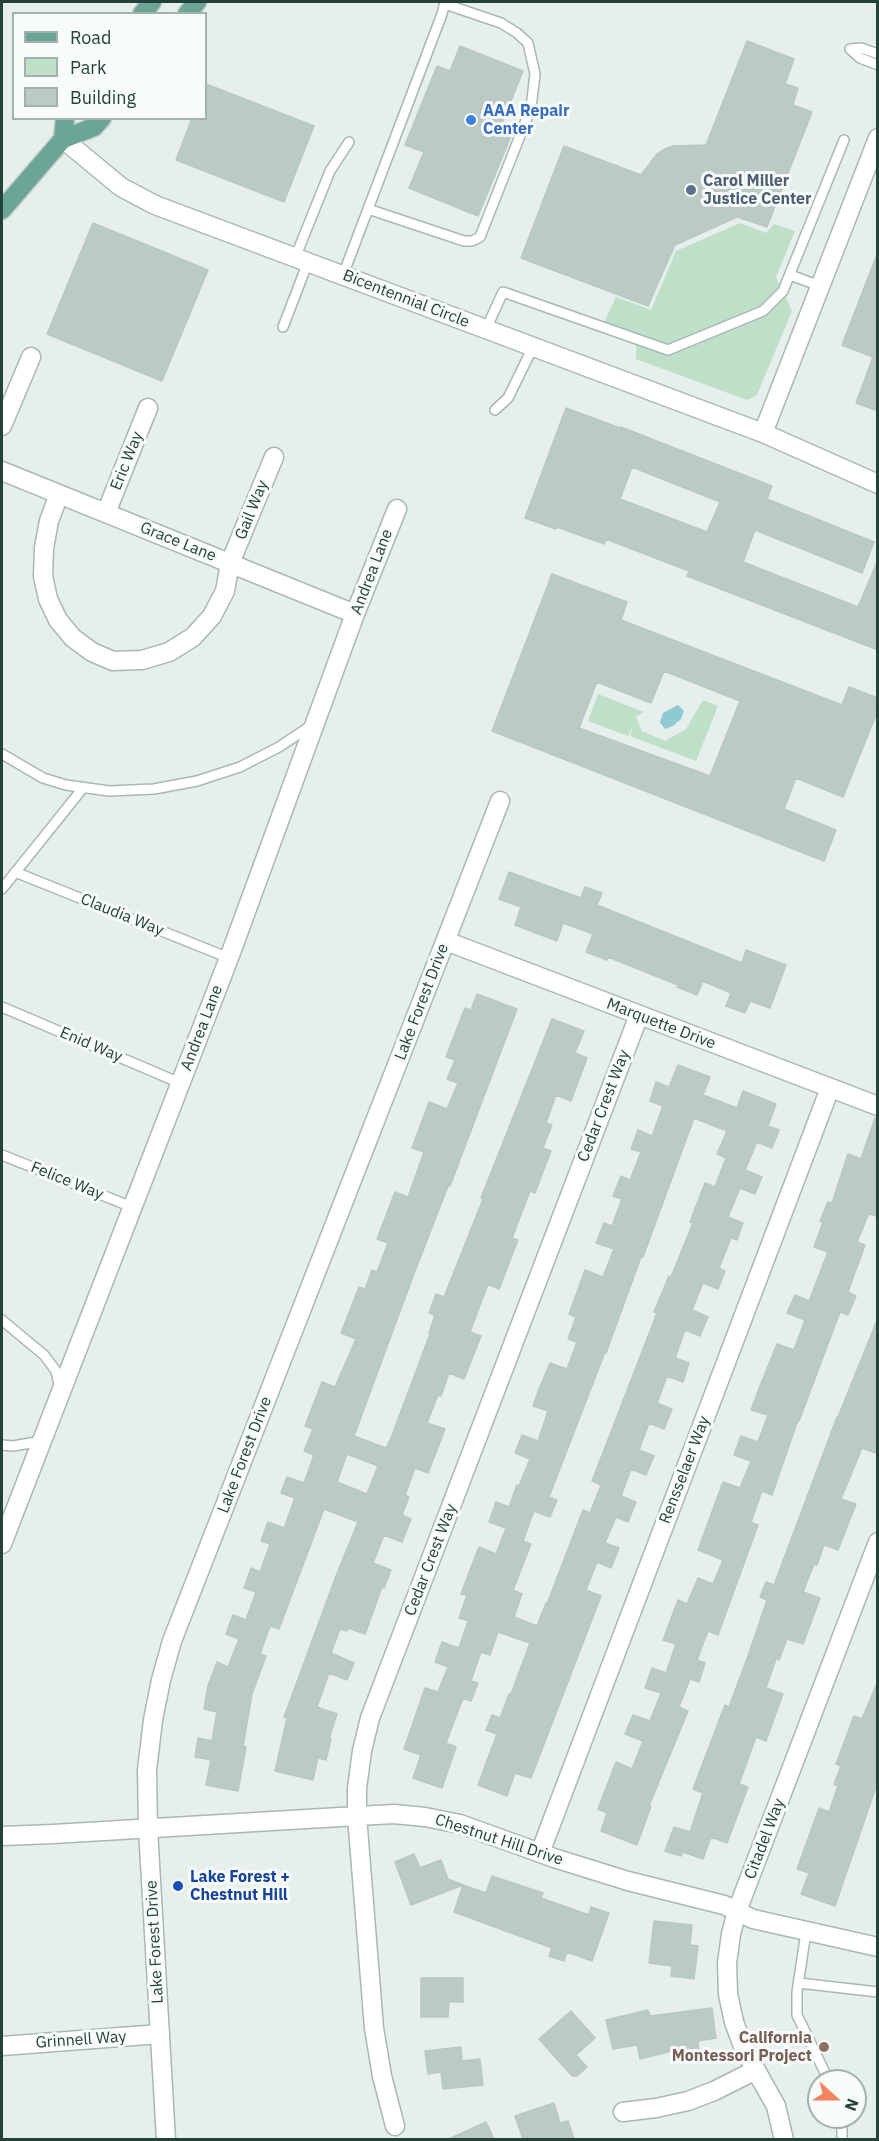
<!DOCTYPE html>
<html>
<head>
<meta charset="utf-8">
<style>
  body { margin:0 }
  #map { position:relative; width:879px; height:2141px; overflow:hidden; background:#e6efeb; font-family:"IBM Plex Sans",sans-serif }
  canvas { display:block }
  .frame { position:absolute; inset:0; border:3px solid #24423a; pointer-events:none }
  .legend { position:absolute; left:12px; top:12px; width:195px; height:108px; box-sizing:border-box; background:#f7fbf9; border:2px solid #a3b1ad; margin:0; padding:8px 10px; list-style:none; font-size:18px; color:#24423a }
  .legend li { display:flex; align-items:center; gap:12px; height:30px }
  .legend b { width:30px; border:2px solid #a3b1ad }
  .north { position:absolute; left:807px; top:2069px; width:60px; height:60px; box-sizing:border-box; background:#f7fbf9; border:2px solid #a3b1ad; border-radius:50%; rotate:111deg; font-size:16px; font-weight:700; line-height:24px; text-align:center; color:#24423a }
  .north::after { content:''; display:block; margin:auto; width:21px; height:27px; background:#f4845f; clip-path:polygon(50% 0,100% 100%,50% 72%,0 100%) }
</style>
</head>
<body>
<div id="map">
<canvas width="879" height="2141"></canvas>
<div class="frame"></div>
<ul class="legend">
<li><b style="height:8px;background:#6aa596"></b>Road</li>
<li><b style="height:16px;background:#bfe0c8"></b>Park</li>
<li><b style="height:16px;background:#bbcac4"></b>Building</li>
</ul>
<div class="north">N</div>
</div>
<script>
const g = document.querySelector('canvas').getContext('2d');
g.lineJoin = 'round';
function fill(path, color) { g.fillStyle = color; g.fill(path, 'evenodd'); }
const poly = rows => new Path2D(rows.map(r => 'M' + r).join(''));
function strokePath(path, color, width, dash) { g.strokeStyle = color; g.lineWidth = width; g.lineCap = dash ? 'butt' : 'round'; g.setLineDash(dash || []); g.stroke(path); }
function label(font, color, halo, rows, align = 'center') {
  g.font = font + ' "IBM Plex Sans",sans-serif'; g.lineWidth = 6; g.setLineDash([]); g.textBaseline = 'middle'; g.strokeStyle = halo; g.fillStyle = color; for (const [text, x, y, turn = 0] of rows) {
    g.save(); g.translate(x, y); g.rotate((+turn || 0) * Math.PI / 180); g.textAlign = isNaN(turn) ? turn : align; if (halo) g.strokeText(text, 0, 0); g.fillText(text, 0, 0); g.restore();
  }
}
fill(poly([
  [740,223,766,233,774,224,795,231,776,277,792,311,757,395,747,400,636,359,636,334,602,327,616,297,651,310,676,251],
  [598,694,644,712,636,717,642,731,665,741,686,729,703,700,718,706,696,761,630,736,633,726,628,736,588,721]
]), '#bfe0c8');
fill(poly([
  [678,705,684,711,681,719,673,726,665,729,660,722,663,713]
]), '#8ec9d4');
const building = poly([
  [747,41,794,59,785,84,798,88,793,105,812,112,767,227,737,217,675,245,648,306,521,258,564,146,641,175,657,154,665,149,673,146,706,145,747,41],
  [460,46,523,71,499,131,511,136,478,216,409,188,424,152,405,145,437,66,450,71,460,46],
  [206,84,314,126,284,202,176,160,192,118,206,118,206,84],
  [93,223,208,270,162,381,47,334,93,223],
  [876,257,878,257,878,411,856,403,873,357,842,345,876,257],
  [566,408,620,428,621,427,772,486,767,499,874,542,862,573,755,530,743,562,858,607,878,560,878,650,687,576,689,571,606,539,604,544,557,527,556,529,525,518,566,408],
  [632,467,720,502,707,532,620,499,632,467],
  [552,574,627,602,621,620,842,705,849,687,878,698,878,710,843,797,796,778,784,809,836,830,824,861,492,731,552,574],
  [664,671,740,701,710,776,579,728,597,682,651,703,664,671],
  [509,872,581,898,585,887,602,893,597,905,742,963,746,950,786,965,770,1008,750,1001,745,1013,726,1006,731,993,703,981,697,995,677,987,678,985,608,957,607,960,586,952,593,934,563,923,557,941,515,925,521,907,499,899,509,872],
  [477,994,517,1009,450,1186,448,1186,412,1279,354,1436,386,1448,391,1438,430,1334,429,1333,435,1315,429,1313,436,1294,444,1297,483,1199,481,1198,496,1160,552,1019,584,1031,575,1053,587,1058,571,1101,556,1095,546,1123,552,1125,543,1148,551,1151,535,1193,530,1191,512,1238,518,1240,499,1289,488,1284,470,1332,481,1336,464,1379,449,1373,441,1396,438,1395,427,1423,445,1429,428,1473,415,1468,405,1495,409,1497,402,1515,411,1519,402,1542,384,1535,373,1563,391,1570,384,1588,382,1587,365,1634,348,1628,347,1631,340,1629,331,1653,354,1663,347,1680,329,1673,317,1707,337,1714,329,1739,331,1739,326,1760,318,1758,313,1780,275,1771,287,1718,284,1717,336,1576,358,1522,324,1509,279,1629,270,1626,260,1654,266,1656,252,1694,243,1746,246,1747,238,1791,206,1785,211,1760,195,1757,198,1738,212,1741,217,1712,204,1709,208,1686,217,1662,228,1667,239,1639,226,1634,233,1615,246,1620,256,1592,244,1588,251,1568,260,1572,270,1544,261,1541,268,1522,284,1528,295,1498,281,1493,287,1477,304,1483,314,1455,304,1451,313,1429,305,1426,322,1382,335,1387,356,1339,341,1333,359,1287,365,1289,372,1270,377,1272,388,1243,377,1239,395,1192,408,1197,424,1152,412,1148,429,1102,447,1109,458,1083,447,1079,455,1060,446,1057,465,1008,471,1010,477,994],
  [347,1454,378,1466,367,1494,337,1482,347,1454],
  [678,1065,710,1077,703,1095,737,1108,743,1091,776,1104,768,1126,779,1130,772,1148,757,1142,745,1170,762,1177,755,1194,740,1188,728,1217,743,1223,737,1240,731,1238,719,1268,725,1271,718,1289,703,1283,692,1310,708,1317,700,1336,685,1330,675,1358,689,1363,683,1382,667,1376,657,1403,672,1409,664,1429,649,1423,639,1450,654,1456,646,1475,631,1469,621,1496,636,1502,628,1522,616,1517,605,1543,619,1548,611,1568,597,1562,586,1590,601,1596,531,1778,515,1773,507,1796,478,1785,497,1734,486,1730,492,1715,500,1718,509,1694,511,1694,530,1643,498,1632,490,1655,481,1652,471,1681,478,1683,471,1701,463,1698,446,1743,456,1747,442,1788,413,1778,421,1755,404,1749,425,1688,438,1692,448,1667,435,1662,442,1642,459,1648,468,1621,459,1618,467,1595,461,1594,470,1570,479,1547,496,1554,506,1528,489,1522,496,1502,509,1507,517,1485,519,1486,530,1459,515,1453,522,1435,538,1441,548,1411,533,1406,539,1389,550,1363,567,1369,577,1342,568,1339,576,1317,569,1314,585,1270,603,1277,614,1249,596,1243,604,1223,612,1226,622,1199,613,1196,621,1176,630,1180,641,1152,631,1149,638,1130,652,1136,663,1106,650,1101,656,1082,669,1087,678,1065],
  [694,1118,727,1131,717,1154,726,1158,715,1187,705,1183,690,1222,693,1223,671,1277,669,1276,654,1312,657,1313,592,1481,601,1485,590,1513,583,1510,547,1604,546,1603,537,1626,514,1617,522,1594,513,1590,531,1544,523,1541,534,1511,550,1517,557,1500,549,1497,605,1352,606,1353,641,1257,643,1257,694,1118],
  [875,1118,878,1118,878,1217,869,1213,857,1242,865,1245,848,1292,856,1296,848,1315,840,1312,799,1421,798,1420,772,1495,762,1491,751,1522,758,1525,718,1635,708,1631,697,1660,705,1663,699,1682,690,1679,679,1707,688,1711,649,1806,651,1806,637,1845,601,1831,607,1813,598,1809,616,1762,632,1769,643,1741,625,1734,633,1715,650,1721,661,1693,645,1688,652,1668,666,1673,676,1644,663,1640,678,1600,687,1604,698,1578,713,1584,723,1560,698,1550,723,1482,740,1488,751,1461,734,1455,741,1436,758,1442,768,1415,751,1410,760,1386,777,1344,794,1350,805,1320,787,1313,795,1295,809,1301,828,1252,814,1247,823,1222,820,1221,828,1202,832,1203,848,1154,861,1159,875,1118],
  [878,1318,878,1454,862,1448,841,1499,856,1504,838,1550,824,1545,817,1565,814,1564,803,1592,820,1598,803,1644,787,1639,779,1660,776,1659,766,1688,783,1694,766,1741,756,1737,739,1784,748,1787,727,1843,711,1837,703,1859,683,1852,681,1856,665,1851,674,1827,690,1832,703,1793,693,1789,725,1705,729,1707,748,1656,767,1600,760,1597,766,1582,774,1585,837,1417,838,1417,878,1318],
  [877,1683,877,1784,835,1906,801,1894,809,1873,797,1869,819,1808,829,1812,838,1786,834,1784,841,1766,836,1764,854,1716,862,1719,877,1683],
  [414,1854,420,1868,441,1860,448,1879,463,1885,411,1905,395,1862,414,1854],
  [492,1876,543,1893,541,1898,589,1915,591,1907,609,1913,592,1961,567,1952,564,1961,549,1956,552,1948,454,1912,463,1885,486,1893,492,1876],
  [654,1921,692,1925,690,1945,698,1946,694,1979,671,1976,672,1966,649,1963,654,1921],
  [421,1978,463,1978,463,2002,449,2002,448,2017,421,2017,421,1978],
  [712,2008,716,2038,698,2041,699,2052,677,2055,676,2050,640,2059,637,2045,613,2049,606,2020,648,2010,650,2016,712,2008],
  [571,2011,595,2038,576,2055,587,2067,577,2076,572,2076,539,2039,571,2011],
  [461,2047,462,2061,480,2059,483,2085,443,2089,441,2072,428,2074,425,2051,461,2047],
  [554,2103,560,2123,568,2121,574,2139,523,2139,515,2116,554,2103],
  [486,2122,494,2139,449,2139,486,2122]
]);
fill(building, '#bbcac4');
strokePath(building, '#b8c9c2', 1.5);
const service = poly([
  [850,49,860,58,878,65],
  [850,49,861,48,878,54],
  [368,209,464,241,472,241,480,237,531,108,535,74,528,43,517,33,501,23,445,4],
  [295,258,330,171,349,142],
  [343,275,442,14,445,2],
  [790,275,820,286],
  [283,327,308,262],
  [486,329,503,292,668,350,763,311,783,291,844,140],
  [495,410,508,398,533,347],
  [2,754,43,778,66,785,109,791,154,789,197,781,240,767,279,747,312,725],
  [15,872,229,958],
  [2,889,83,788],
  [2,1007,180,1083],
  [2,1155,132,1207],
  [2,1320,44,1355,56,1371,60,1389],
  [2,1445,13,1446,42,1441],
  [806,1932,797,1992,797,2015,829,2081],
  [799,1983,878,1992],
  [840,2117,842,2126,842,2140]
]);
const minor = poly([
  [63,139,121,187,155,205,763,433,878,484],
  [2,426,31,357],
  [763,433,878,138],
  [2,471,355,614],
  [59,494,49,521,44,548,43,576,48,599,58,620,73,638,92,652,113,661,142,660,169,652,193,637,212,616,225,591,230,563,274,457],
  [106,513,148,408],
  [446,941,878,1106],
  [2,1544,229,958,355,614,397,509],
  [2,1836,53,1834,357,1816,394,1814,425,1817,460,1824,554,1858,628,1881,724,1905,753,1919,878,1947],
  [540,1853,830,1088],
  [2,2046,160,2034],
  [623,2112,656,2108,688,2101,714,2091,756,2070],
  [395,2126,382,2076,374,2028,357,1816,357,1788,362,1751,370,1718,639,1015],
  [784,2140,776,2106,744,2049,734,2022,728,1994,727,1963,731,1934,737,1911,878,1542]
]);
const tertiary = poly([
  [166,2140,148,1829,147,1770,153,1720,161,1680,172,1641,500,801]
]);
const primary = poly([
  [142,14,152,2],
  [187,14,197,2],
  [63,139,65,118],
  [2,210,63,139,94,127,102,118]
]);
strokePath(service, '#a8b8b2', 12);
strokePath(minor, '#a8b8b2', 21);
strokePath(tertiary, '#a8b8b2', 21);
strokePath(primary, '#c2cac8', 21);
strokePath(service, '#fff', 9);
strokePath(minor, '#fff', 18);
strokePath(tertiary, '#fff', 18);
strokePath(primary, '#6aa596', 18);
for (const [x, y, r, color] of [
  [471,120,6,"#3f7fe0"],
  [691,190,6,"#5c6f8a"],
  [178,1886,6,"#1a4fb4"],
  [824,2047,6,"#8d6e63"]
]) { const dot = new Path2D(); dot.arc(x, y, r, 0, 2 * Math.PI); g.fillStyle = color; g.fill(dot); strokePath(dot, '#f7fbf9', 2); }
label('bold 16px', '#366cbe', '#f7fbf9', [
  ["AAA Repair",483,111],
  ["Center",483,129]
], 'left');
label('bold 16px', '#4e5e75', '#f7fbf9', [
  ["Carol Miller",703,181],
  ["Justice Center",703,199]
], 'left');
label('16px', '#24423a', '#f7fbf9', [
  ["Bicentennial Circle",406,299,21],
  ["Eric Way",127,461,-68],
  ["Gail Way",252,510,-68],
  ["Grace Lane",178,542,22],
  ["Andrea Lane",372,572,-69],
  ["Claudia Way",122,915,22],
  ["Lake Forest Drive",422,1002,-69],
  ["Marquette Drive",661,1024,21],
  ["Andrea Lane",202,1028,-69],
  ["Enid Way",91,1045,23],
  ["Cedar Crest Way",604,1106,-69],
  ["Felice Way",67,1181,22],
  ["Lake Forest Drive",245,1455,-69],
  ["Rensselaer Way",685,1470,-69],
  ["Cedar Crest Way",431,1560,-69],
  ["Citadel Way",765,1839,-69],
  ["Chestnut Hill Drive",499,1840,18],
  ["Lake Forest Drive",155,1942,-93],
  ["Grinnell Way",81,2040,-4]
]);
label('bold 16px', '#164399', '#f7fbf9', [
  ["Lake Forest +",190,1877],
  ["Chestnut Hill",190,1895]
], 'left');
label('bold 16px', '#785e54', '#f7fbf9', [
  ["California",812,2038],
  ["Montessori Project",812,2056]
], 'right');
</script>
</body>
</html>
